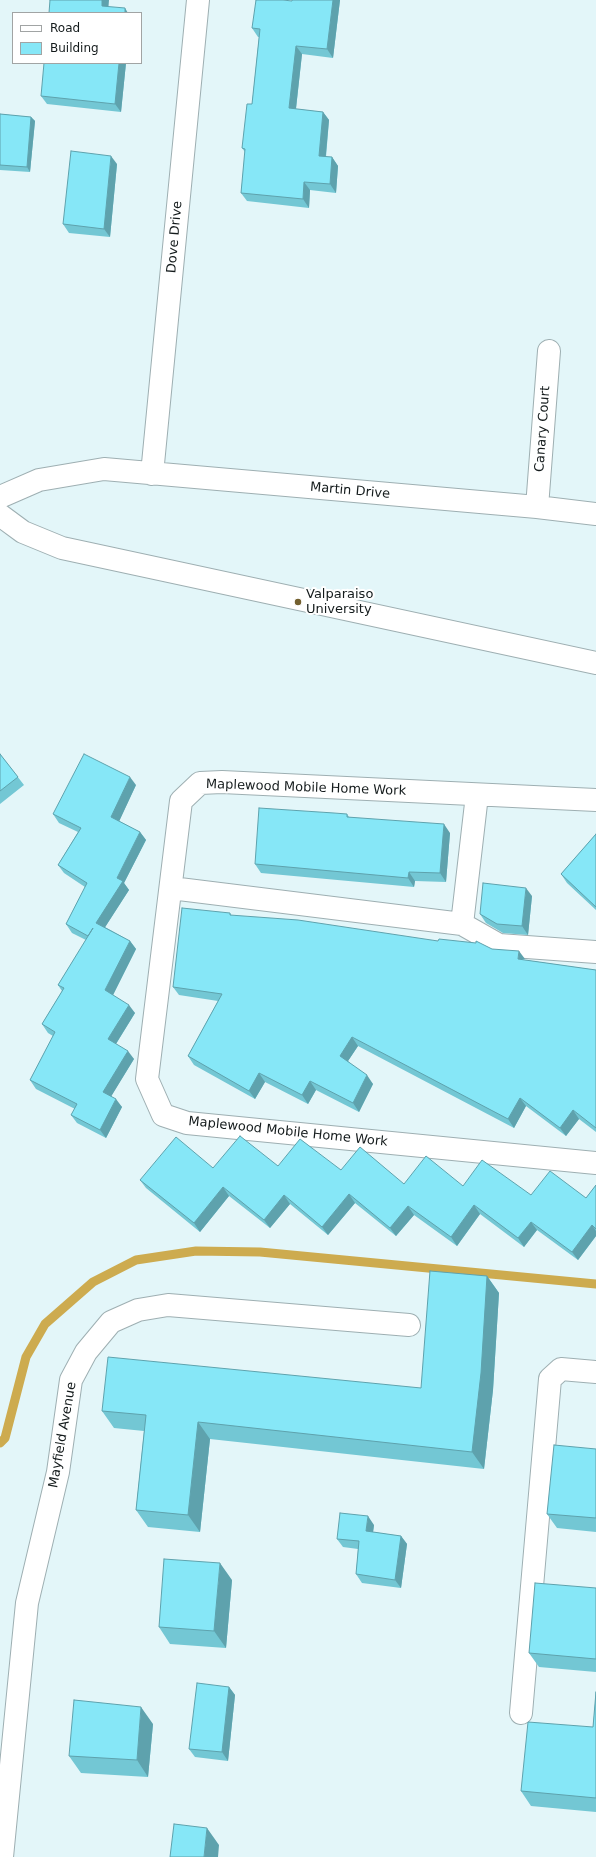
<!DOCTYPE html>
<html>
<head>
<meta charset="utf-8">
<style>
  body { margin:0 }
  #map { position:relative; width:596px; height:1857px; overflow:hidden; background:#e3f6f9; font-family:"DejaVu Sans",sans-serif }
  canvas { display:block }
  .legend { position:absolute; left:12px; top:12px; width:130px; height:52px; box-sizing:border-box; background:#fff; border:1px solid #a1a4a4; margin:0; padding:5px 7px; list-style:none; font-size:12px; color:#141b1c }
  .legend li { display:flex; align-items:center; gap:8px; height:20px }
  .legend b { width:20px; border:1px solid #a1a4a4 }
</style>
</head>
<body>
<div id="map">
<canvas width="596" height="1857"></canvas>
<ul class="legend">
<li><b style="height:5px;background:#fff"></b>Road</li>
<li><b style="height:11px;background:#86e7f7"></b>Building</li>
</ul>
</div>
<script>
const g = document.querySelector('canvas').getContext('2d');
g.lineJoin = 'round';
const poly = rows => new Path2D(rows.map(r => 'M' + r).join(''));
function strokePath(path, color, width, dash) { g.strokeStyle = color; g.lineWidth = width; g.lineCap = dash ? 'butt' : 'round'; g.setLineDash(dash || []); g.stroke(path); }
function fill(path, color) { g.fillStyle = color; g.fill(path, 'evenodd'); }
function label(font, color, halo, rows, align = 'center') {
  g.font = font + ' "DejaVu Sans",sans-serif'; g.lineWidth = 4; g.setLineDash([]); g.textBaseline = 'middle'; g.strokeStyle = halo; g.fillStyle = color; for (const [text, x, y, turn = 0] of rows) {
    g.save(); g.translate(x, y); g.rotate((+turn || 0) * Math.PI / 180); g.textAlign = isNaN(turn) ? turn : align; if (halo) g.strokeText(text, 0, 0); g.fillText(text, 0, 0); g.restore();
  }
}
strokePath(poly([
  [0,1443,5,1438,26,1357,45,1324,93,1282,136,1260,196,1251,260,1252,596,1284]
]), '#cdab4f', 9);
const minor = poly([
  [152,474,198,0],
  [0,497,39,480,104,469,537,507,596,514],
  [537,507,549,351],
  [0,515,23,532,62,548,596,663],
  [596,800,222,782,200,783,181,801,147,1079,163,1115,187,1123,596,1163],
  [171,888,462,924,499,945,596,952],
  [462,924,477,795],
  [521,1713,550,1379,561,1369,596,1372],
  [2,1857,27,1603,58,1472,71,1380,86,1352,111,1322,138,1310,168,1305,409,1325]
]);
strokePath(minor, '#9eafb2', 24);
strokePath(minor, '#fff', 22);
fill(poly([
  [292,0,340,0,333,58,302,54,296,109,323,112,329,120,326,157,332,157,338,166,336,193,310,190,309,208,247,201,241,193,245,152,242,148,252,104,259,37,258,37,252,28,292,1],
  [126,63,121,112,47,104,41,96],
  [0,114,31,117,35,121,30,172,0,170],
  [117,164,110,237,69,233,63,224],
  [0,754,24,785,0,804],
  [136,785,119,821,140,832,146,840,124,883,129,890,105,927,130,941,136,949,113,995,135,1013,116,1044,134,1059,111,1096,122,1107,106,1138,77,1123,71,1115,75,1109,36,1089,30,1080,53,1036,48,1033,42,1024,62,991,58,985,86,940,72,933,66,924,85,887,64,873,58,865,78,832,59,823,53,814],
  [347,814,349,817,450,833,446,882,415,881,414,887,261,873,255,864],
  [596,834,596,910,567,883,561,874],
  [532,896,528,935,503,933,486,923,480,914],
  [230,913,232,916,492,949,525,960,596,970,596,1132,579,1119,566,1136,526,1106,514,1128,358,1046,348,1061,373,1084,359,1112,316,1090,308,1104,265,1082,255,1099,194,1065,188,1056,218,1001,179,995,173,987],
  [278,1166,341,1170,404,1184,463,1186,531,1195,586,1198,596,1185,596,1236,578,1260,537,1230,524,1247,480,1214,457,1246,414,1215,396,1236,355,1203,328,1235,290,1204,270,1228,229,1196,200,1232,146,1188,140,1180,213,1168],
  [487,1276,499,1293,493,1390,484,1469,210,1439,200,1532,148,1527,136,1510,144,1431,114,1428,102,1411,421,1388],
  [596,1449,596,1532,557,1528,547,1514],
  [374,1525,373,1532,401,1536,407,1544,401,1588,362,1583,356,1574,358,1549,343,1547,337,1539],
  [232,1580,226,1648,170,1644,159,1627],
  [596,1588,596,1672,539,1667,529,1653],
  [229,1687,235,1695,228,1761,195,1757,189,1749],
  [596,1692,596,1812,531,1806,521,1791,593,1727],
  [153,1724,148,1777,81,1773,69,1756]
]), '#73c7d4');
fill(poly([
  [102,0,109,0,108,13,102,6],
  [333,0,340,0,333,58,327,49],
  [125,8,128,13,125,13],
  [296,46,302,54,295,117,289,108],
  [119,63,126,63,121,112,115,104],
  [323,112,329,120,325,164,319,156],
  [31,117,35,121,30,172,27,167],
  [111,156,117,164,110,237,104,229],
  [332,157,338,166,336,193,330,184],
  [304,182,310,190,309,208,303,199],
  [130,777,136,785,117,826,111,817],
  [444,824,450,833,446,882,440,873],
  [140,832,146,840,124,883,129,890,102,932,96,923,117,878],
  [409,872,415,881,414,887,408,878],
  [526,888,532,896,528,935,522,926],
  [130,941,136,949,111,999,105,990],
  [519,951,525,959,518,959],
  [129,1005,135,1013,114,1047,108,1039],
  [352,1037,358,1046,346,1064,340,1056],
  [128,1051,134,1059,109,1100,103,1092],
  [259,1073,265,1082,255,1099,249,1091],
  [367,1075,373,1084,359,1112,353,1103],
  [310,1081,316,1090,308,1104,302,1095],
  [520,1098,526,1106,514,1128,508,1119],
  [116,1099,122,1107,106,1138,100,1130],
  [573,1110,579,1119,566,1136,560,1128],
  [223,1187,229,1196,200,1232,194,1223],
  [349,1194,355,1203,328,1235,322,1227],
  [284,1195,290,1204,270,1228,264,1220],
  [474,1205,480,1214,457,1246,451,1237],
  [408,1206,414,1215,396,1236,390,1228],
  [531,1222,537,1230,524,1247,518,1238],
  [592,1225,596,1231,596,1236,578,1260,572,1252],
  [487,1276,499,1293,493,1390,484,1469,472,1452],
  [198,1422,210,1439,200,1532,188,1515],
  [368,1516,374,1525,372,1540,366,1531],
  [401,1536,407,1544,401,1588,395,1580],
  [220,1563,232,1580,226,1648,214,1631],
  [229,1687,235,1695,228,1761,222,1752],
  [141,1707,153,1724,148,1777,137,1760],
  [207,1828,219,1845,218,1857,204,1857]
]), '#5ea2ad');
const building = poly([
  [50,0,102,0,102,6,125,8,125,13,49,13,50,0],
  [256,0,283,0,292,1,292,0,333,0,327,49,296,46,289,108,323,112,319,156,332,157,330,184,304,182,303,199,241,193,245,149,242,148,247,104,252,104,260,29,252,28,256,0],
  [44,63,119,63,115,104,41,96,44,63],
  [0,114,31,117,27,167,0,165,0,114],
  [71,151,111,156,104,229,63,224,71,151],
  [0,754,18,777,0,791,0,754],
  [84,754,130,777,111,817,140,832,117,878,123,881,96,923,130,941,105,990,129,1005,108,1039,128,1051,103,1092,116,1099,100,1130,71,1115,77,1104,30,1080,55,1032,42,1024,64,988,58,985,93,928,88,936,66,924,87,883,58,865,81,828,53,814,84,754],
  [259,808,334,813,347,814,347,817,444,824,440,873,409,872,408,878,255,864,259,808],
  [596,834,596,907,561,874,596,834],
  [483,883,526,888,522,926,497,924,480,914,483,883],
  [182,908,230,913,230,915,298,920,438,941,439,939,476,943,476,941,492,949,519,951,518,959,596,970,596,1128,573,1110,560,1128,520,1098,508,1119,352,1037,340,1056,367,1075,353,1103,310,1081,302,1095,259,1073,249,1091,188,1056,222,994,173,987,182,908],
  [240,1136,278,1166,300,1139,341,1170,360,1147,404,1184,426,1156,463,1186,482,1160,531,1195,550,1171,586,1198,596,1185,596,1229,592,1225,572,1252,531,1222,518,1238,474,1205,451,1237,408,1206,390,1228,349,1194,322,1227,284,1195,264,1220,223,1187,194,1223,140,1180,176,1137,213,1168,240,1136],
  [430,1271,487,1276,481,1373,472,1452,198,1422,188,1515,136,1510,146,1415,102,1411,108,1357,421,1388,430,1271],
  [554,1445,596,1449,596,1518,547,1514,554,1445],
  [340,1513,368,1516,366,1531,401,1536,395,1580,356,1574,359,1541,337,1539,340,1513],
  [164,1559,220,1563,214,1631,159,1627,164,1559],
  [535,1583,596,1588,596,1659,529,1653,535,1583],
  [197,1683,229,1687,222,1752,189,1749,197,1683],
  [596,1692,596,1798,521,1791,528,1722,593,1727,596,1692],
  [74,1700,141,1707,137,1760,69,1756,74,1700],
  [174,1824,207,1828,204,1857,170,1857,174,1824]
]);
fill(building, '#86e7f7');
strokePath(building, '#5ea2ad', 1);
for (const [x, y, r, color] of [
  [298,602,4,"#73602f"]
]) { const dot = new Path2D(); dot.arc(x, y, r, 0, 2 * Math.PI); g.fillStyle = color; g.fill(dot); strokePath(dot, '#fff', 1.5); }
label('13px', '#141b1c', '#fff', [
  ["Dove Drive",175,237,-85],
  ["Canary Court",543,429,-86],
  ["Martin Drive",350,491,5],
  ["Maplewood Mobile Home Work",306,788,2],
  ["Maplewood Mobile Home Work",288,1132,6],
  ["Mayfield Avenue",63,1435,-80]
]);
label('13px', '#141b1c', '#fff', [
  ["Valparaiso",306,595],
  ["University",306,610]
], 'left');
</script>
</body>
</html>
